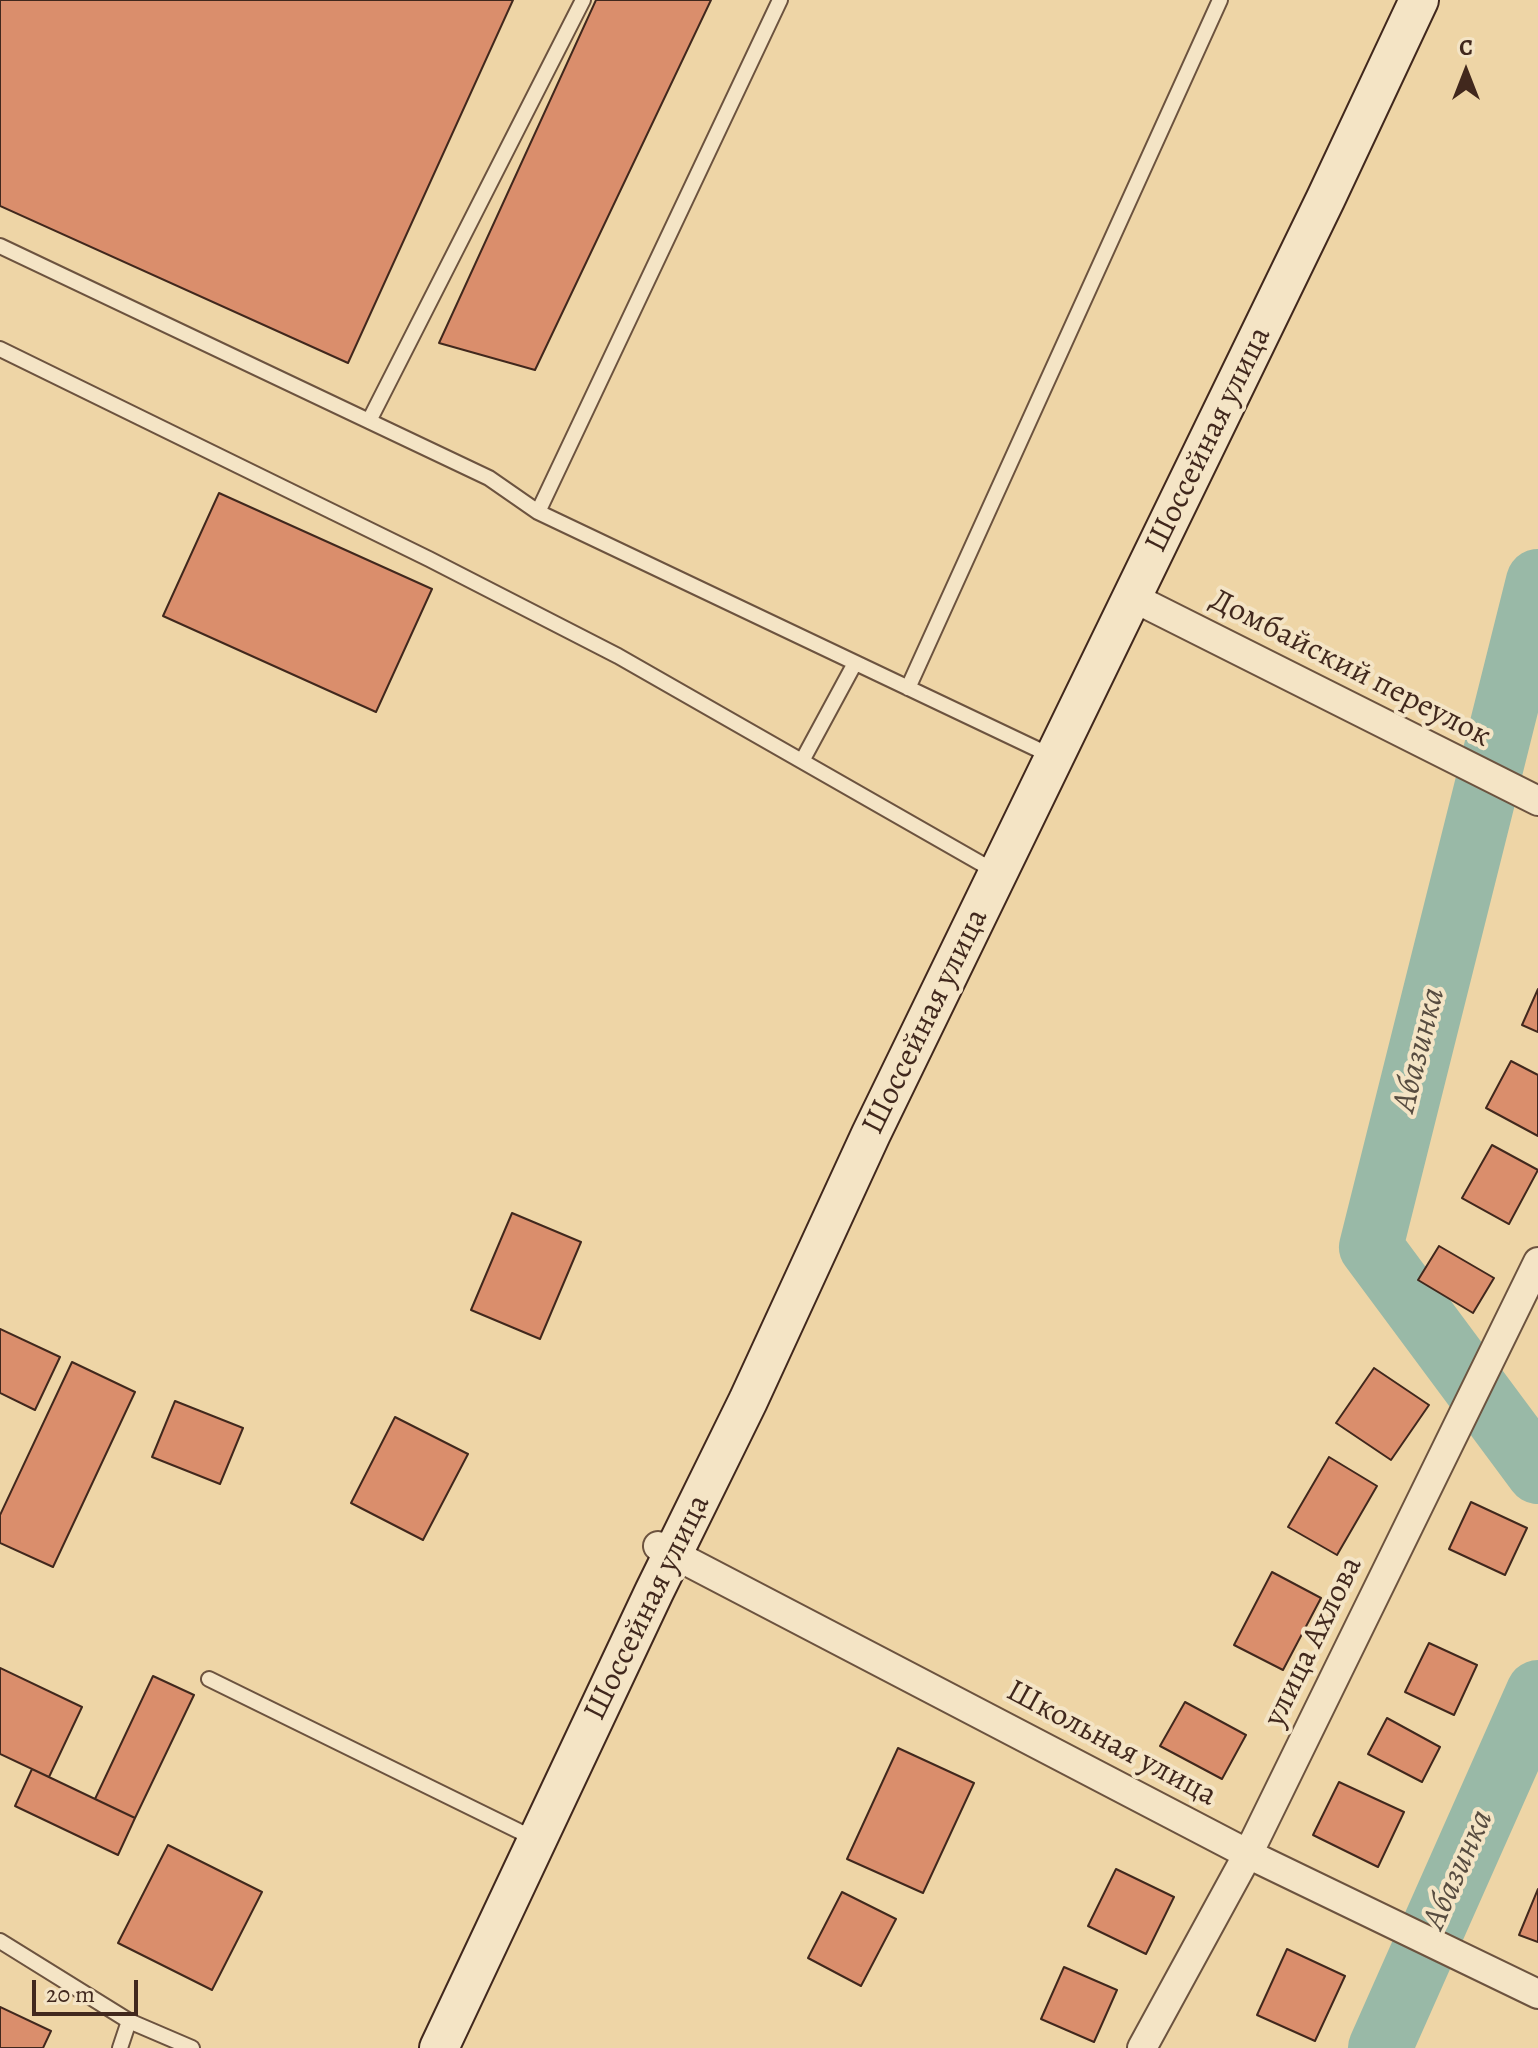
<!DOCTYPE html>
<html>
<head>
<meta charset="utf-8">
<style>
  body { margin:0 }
  #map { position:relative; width:1538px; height:2048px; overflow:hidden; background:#eed5a6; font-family:Alegreya,serif }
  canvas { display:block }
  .north { position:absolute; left:1426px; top:32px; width:80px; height:80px; -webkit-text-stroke:6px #f4e4c5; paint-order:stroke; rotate:0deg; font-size:22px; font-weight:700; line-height:32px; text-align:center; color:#41281d }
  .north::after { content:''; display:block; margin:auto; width:28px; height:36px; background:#41281d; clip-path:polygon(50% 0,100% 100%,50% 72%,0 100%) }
  .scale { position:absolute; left:32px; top:1980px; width:106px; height:36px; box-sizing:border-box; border:4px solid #41281d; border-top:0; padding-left:10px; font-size:24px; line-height:28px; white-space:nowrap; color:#41281d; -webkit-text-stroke:6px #f4e4c5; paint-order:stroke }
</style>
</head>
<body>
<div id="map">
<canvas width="1538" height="2048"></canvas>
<div class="north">С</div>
<div class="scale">20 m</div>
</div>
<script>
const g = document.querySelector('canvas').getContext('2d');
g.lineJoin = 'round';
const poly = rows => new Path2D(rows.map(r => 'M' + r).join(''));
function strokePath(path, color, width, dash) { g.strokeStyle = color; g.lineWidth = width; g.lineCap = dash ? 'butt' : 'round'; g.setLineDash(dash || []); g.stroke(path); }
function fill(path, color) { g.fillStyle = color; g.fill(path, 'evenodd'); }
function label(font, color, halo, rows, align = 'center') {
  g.font = font + ' Alegreya,serif'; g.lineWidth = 8; g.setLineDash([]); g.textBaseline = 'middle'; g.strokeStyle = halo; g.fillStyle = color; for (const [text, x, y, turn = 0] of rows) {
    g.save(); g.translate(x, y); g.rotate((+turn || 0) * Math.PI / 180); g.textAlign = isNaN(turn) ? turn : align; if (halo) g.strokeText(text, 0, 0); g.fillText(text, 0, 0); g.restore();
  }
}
strokePath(poly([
  [1538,581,1371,1247,1538,1472],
  [1380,2048,1538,1692]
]), '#99b9a7', 64);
const building = poly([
  [0,0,513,0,348,363,0,206,0,0],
  [596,0,711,0,535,370,439,343,596,0],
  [219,493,432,589,376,712,163,616,219,493],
  [1538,989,1538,1032,1522,1025,1538,989],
  [1511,1061,1538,1075,1538,1136,1486,1108,1511,1061],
  [1492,1145,1538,1170,1509,1224,1462,1198,1492,1145],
  [512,1213,581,1242,540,1339,471,1310,512,1213],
  [1439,1246,1494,1278,1473,1313,1418,1280,1439,1246],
  [0,1329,60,1357,35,1410,0,1393,0,1329],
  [72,1362,135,1392,53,1567,0,1543,0,1515,72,1362],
  [1374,1368,1429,1405,1391,1460,1336,1423,1374,1368],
  [175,1401,243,1428,220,1484,152,1457,175,1401],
  [395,1417,468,1454,423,1540,351,1503,395,1417],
  [1329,1457,1377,1486,1337,1555,1288,1527,1329,1457],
  [1471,1502,1527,1528,1505,1575,1449,1549,1471,1502],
  [1272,1572,1321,1598,1283,1670,1234,1645,1272,1572],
  [1429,1643,1477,1665,1454,1715,1405,1692,1429,1643],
  [0,1668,82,1707,49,1777,0,1754,0,1668],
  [153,1676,194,1695,135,1818,95,1799,153,1676],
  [1185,1702,1246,1735,1222,1779,1160,1746,1185,1702],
  [1387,1718,1440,1747,1422,1782,1368,1754,1387,1718],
  [898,1748,974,1783,923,1893,847,1859,898,1748],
  [32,1769,135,1818,118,1855,15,1806,32,1769],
  [1339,1782,1404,1812,1378,1867,1313,1835,1339,1782],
  [168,1845,262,1892,212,1990,118,1943,168,1845],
  [1116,1869,1174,1897,1146,1954,1088,1926,1116,1869],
  [1538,1889,1538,1942,1519,1935,1538,1889],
  [842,1892,896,1919,861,1986,808,1958,842,1892],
  [1287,1949,1345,1976,1315,2041,1257,2015,1287,1949],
  [1064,1967,1117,1990,1094,2042,1041,2019,1064,1967],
  [0,2007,51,2031,43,2048,0,2048,0,2007]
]);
fill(building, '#da8e6c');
strokePath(building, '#41281d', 2);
const lane = poly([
  [0,246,489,478,538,512,1039,750],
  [0,349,429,559,618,656,982,864],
  [369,421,583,0],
  [538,512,780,0],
  [908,688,1220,0],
  [802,761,855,663],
  [209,1679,537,1840],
  [0,1941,129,2021,120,2048],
  [129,2021,192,2048]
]);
const street = poly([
  [1132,597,1538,801],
  [658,1546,1248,1854,1538,1994],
  [1142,2048,1248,1854,1538,1262]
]);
const secondary = poly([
  [439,2048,654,1592,748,1401,871,1134,1326,198,1419,0]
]);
strokePath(lane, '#6c533f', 18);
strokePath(street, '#6c533f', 32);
strokePath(secondary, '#41281d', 42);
strokePath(lane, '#f4e4c5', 14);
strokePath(street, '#f4e4c5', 28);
strokePath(secondary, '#f4e4c5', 38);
label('32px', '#41281d', '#f4e4c5', [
  ["Шоссейная улица",1209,440,-64],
  ["Домбайский переулок",1350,669,27],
  ["Шоссейная улица",926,1022,-64],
  ["Шоссейная улица",648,1608,-64],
  ["улица Ахлова",1314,1642,-64],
  ["Школьная улица",1111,1744,28]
]);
label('italic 34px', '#574c40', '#f4e4c5', [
  ["Абазинка",1420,1050,-76],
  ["Абазинка",1459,1870,-66]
]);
</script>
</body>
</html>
